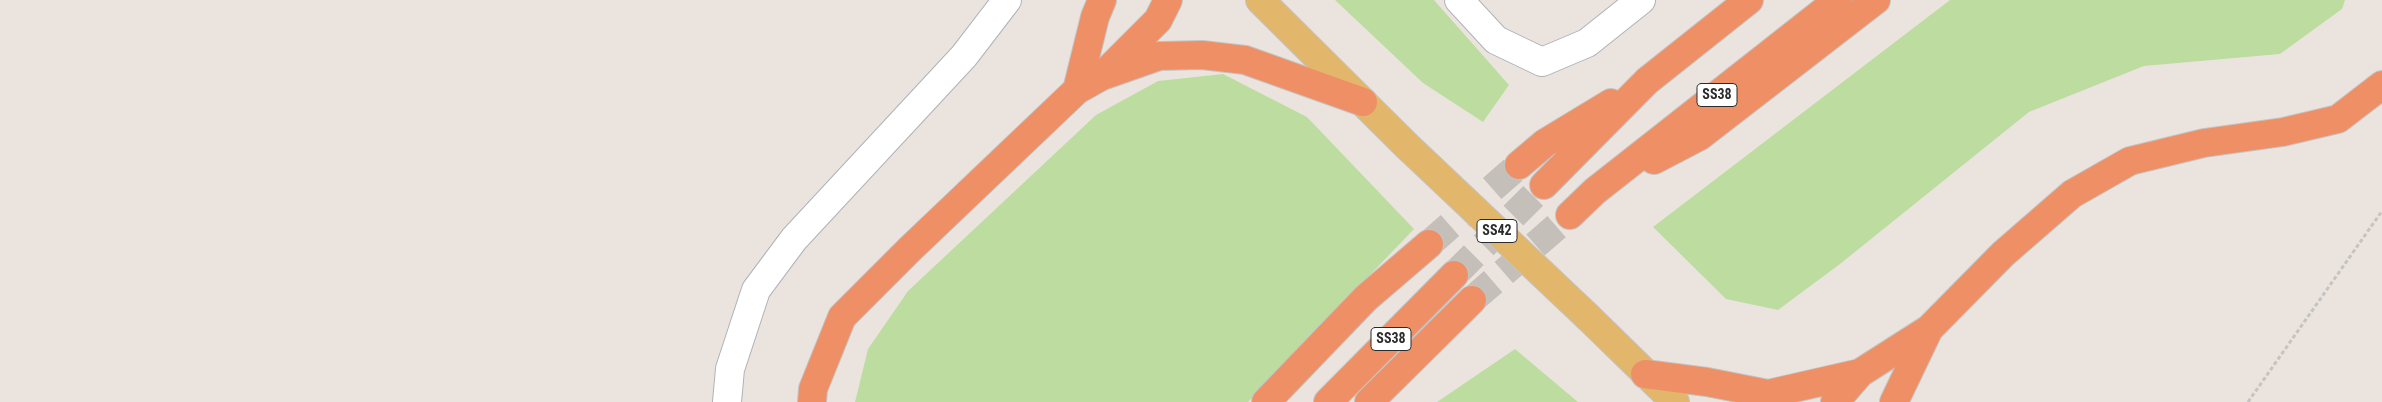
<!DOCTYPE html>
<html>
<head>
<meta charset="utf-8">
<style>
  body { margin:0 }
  canvas { display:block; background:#ebe4de }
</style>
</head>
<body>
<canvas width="2382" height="402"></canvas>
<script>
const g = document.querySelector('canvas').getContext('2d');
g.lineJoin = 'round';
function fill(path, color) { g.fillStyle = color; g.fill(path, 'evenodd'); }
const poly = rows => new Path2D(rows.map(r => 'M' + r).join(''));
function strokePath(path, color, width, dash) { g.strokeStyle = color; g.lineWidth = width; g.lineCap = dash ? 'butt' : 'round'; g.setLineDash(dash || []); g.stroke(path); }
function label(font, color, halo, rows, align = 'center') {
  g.font = font + ' "Roboto Condensed",sans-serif'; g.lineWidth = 4; g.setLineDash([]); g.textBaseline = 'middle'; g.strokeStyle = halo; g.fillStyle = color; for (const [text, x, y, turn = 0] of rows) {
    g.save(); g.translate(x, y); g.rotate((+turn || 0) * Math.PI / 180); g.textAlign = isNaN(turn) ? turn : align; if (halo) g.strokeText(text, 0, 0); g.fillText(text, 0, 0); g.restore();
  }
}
fill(poly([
  [1335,0,1434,0,1509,85,1483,122,1423,83],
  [1950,0,2345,0,2342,9,2280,54,2144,66,2029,112,1840,264,1778,310,1726,299,1653,227],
  [1223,74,1307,117,1414,229,1248,402,855,402,868,349,908,291,1096,115,1158,81],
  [1515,349,1578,402,1437,402]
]), '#bddda0');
strokePath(poly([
  [1429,244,1519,165],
  [1454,275,1544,185],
  [1472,300,1570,215]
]), '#c5bfba', 28, [28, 14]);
const street = poly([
  [1459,0,1496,40,1542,62,1587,43,1641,0],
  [727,402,730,369,756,290,794,239,964,56,1007,0]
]);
const primary = poly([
  [1260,0,1406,145],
  [1589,318,1675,402]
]);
const highway = poly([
  [1106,72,1158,20,1168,0],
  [1077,90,1095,17,1102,0],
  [1654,160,1700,136,1876,0],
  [1519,165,1545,143,1611,103],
  [1544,185,1647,81,1749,0],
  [1570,215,1595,191,1838,0],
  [1645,374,1707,382,1768,394,1860,373],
  [812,402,813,389,842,317,910,249,1077,90,1102,76,1159,56,1202,55,1245,60,1363,102],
  [1266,402,1366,298,1429,244],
  [1328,402,1454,275],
  [1369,402,1472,300],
  [1835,402,1860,373,1929,329,2003,254,2072,194,2130,161,2204,143,2283,132,2338,119,2382,85],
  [1894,402,1929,329]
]);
strokePath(street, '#afb2ba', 30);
strokePath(primary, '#c4c4c4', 30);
strokePath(highway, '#c4c4c4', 30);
strokePath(poly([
  [2248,402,2382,211]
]), '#c4c4c4', 3, [4, 2.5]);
strokePath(street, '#fff', 28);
strokePath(primary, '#e3b76b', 28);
strokePath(highway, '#ef8f66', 28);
const primaryBridge = poly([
  [1406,145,1589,318]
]);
strokePath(primaryBridge, '#c4c4c4', 30, []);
strokePath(primaryBridge, '#e3b76b', 28);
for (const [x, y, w] of [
  [1717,95,40],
  [1497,231,40],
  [1391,339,40]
]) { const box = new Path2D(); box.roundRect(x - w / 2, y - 11.5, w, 23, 4); g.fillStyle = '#fff'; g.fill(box); strokePath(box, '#2b2b2b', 1); }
label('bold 14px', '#2b2b2b', null, [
  ["SS38",1717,95],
  ["SS42",1497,231],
  ["SS38",1391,339]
]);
</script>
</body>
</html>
